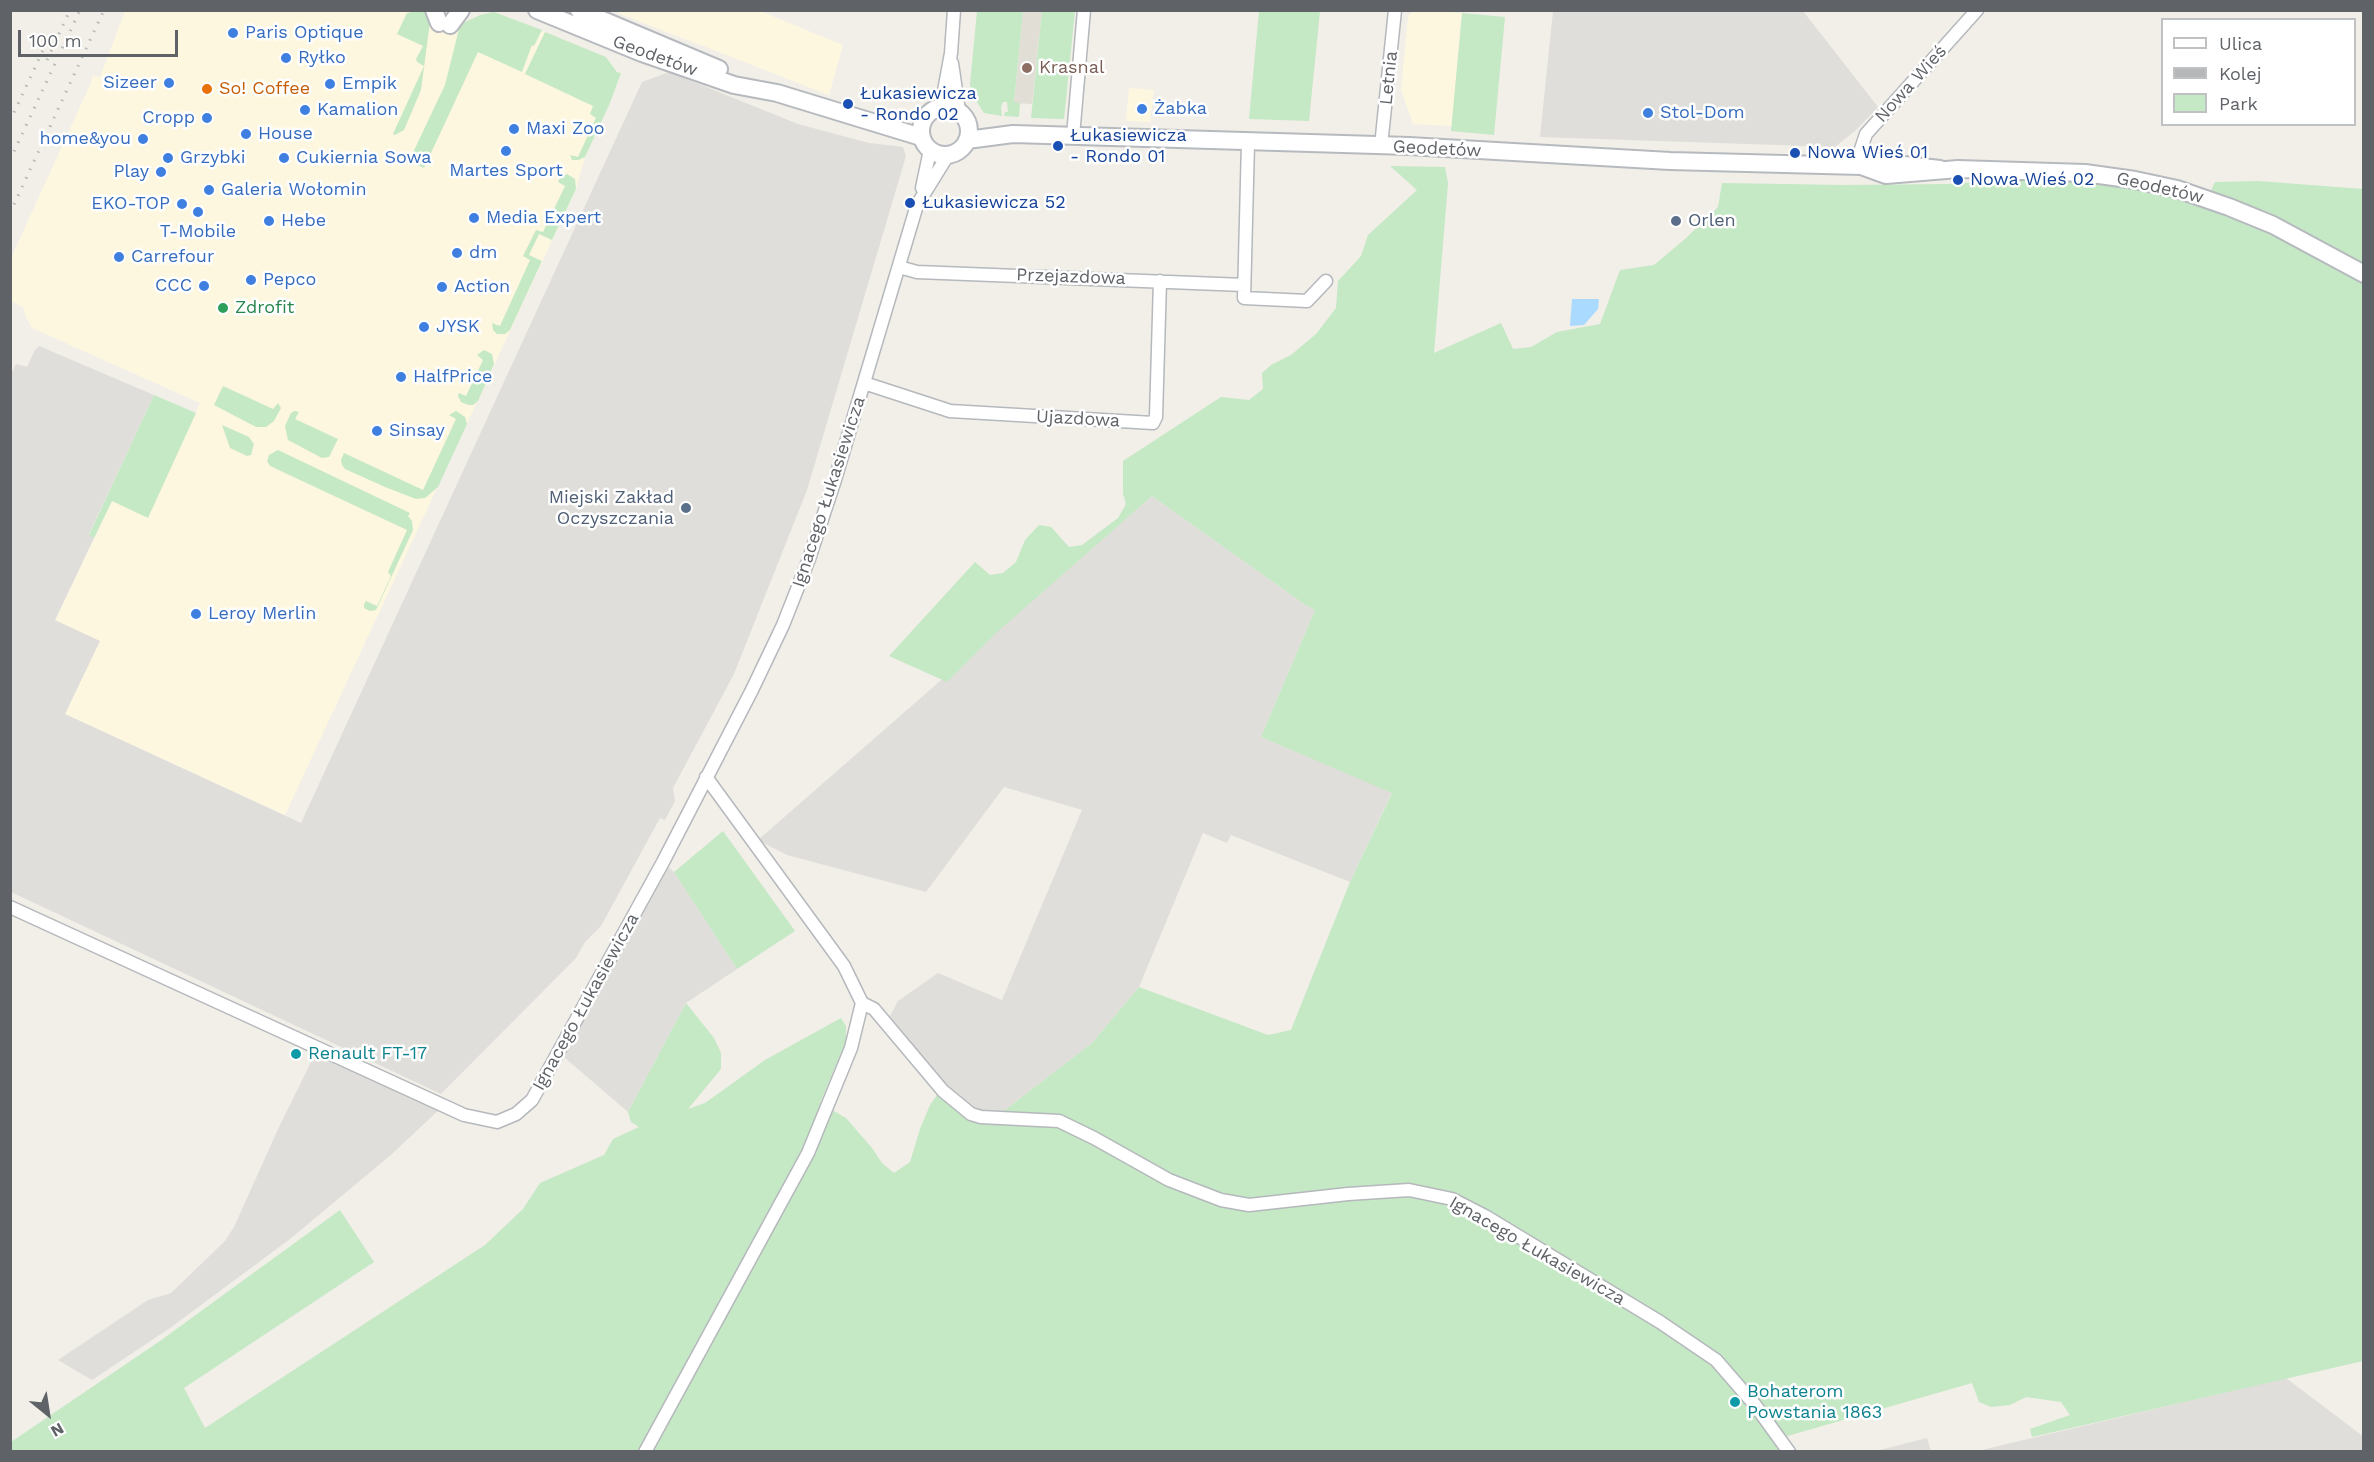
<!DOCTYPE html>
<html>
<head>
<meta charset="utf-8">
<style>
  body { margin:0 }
  #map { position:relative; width:2374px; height:1462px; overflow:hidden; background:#f1efe8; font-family:"Work Sans",sans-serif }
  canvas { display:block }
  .frame { position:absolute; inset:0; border:12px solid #5f6368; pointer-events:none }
  .legend { position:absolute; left:2161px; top:18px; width:195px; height:108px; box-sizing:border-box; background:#fff; border:2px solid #bfc1c3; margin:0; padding:8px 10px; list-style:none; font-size:18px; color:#5f6368 }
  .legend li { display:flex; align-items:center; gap:12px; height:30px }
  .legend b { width:30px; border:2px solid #bfc1c3 }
  .north { position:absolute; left:18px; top:1384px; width:60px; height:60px; -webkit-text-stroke:4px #fff; paint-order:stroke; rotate:150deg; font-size:16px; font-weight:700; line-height:24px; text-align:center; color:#5f6368 }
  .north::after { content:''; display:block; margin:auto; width:21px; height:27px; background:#5f6368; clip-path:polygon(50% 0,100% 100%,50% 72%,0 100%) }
  .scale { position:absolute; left:18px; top:30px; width:160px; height:27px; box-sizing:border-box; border:3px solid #5f6368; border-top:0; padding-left:8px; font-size:18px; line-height:21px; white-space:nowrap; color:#5f6368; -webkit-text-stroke:4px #fff; paint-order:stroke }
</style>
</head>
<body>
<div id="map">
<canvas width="2374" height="1462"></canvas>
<div class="frame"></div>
<ul class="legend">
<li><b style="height:8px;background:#fff"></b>Ulica</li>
<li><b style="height:8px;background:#b6b7b8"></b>Kolej</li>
<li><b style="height:16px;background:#c5e8c5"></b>Park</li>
</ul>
<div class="north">N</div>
<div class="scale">100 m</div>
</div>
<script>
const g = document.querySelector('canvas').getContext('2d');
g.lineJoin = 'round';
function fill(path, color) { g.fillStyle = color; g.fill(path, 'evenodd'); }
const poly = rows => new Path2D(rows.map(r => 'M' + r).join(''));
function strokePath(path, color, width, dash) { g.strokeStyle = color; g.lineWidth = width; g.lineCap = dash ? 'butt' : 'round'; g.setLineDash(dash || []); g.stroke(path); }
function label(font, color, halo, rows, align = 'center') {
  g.font = font + ' "Work Sans",sans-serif'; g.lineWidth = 5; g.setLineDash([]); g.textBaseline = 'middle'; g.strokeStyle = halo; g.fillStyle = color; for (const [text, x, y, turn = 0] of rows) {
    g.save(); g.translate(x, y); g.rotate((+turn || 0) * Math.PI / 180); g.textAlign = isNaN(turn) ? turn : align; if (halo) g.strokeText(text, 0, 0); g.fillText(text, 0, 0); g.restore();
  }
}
fill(poly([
  [421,10,465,22,479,15,498,13,606,57,617,71,621,73,610,103,585,157,576,189,285,815,65,714,100,641,55,621,112,501,148,517,200,403,32,328,25,315,24,308,11,301,11,258,90,85,93,76,100,77,125,11],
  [619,10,760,11,843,45,829,95,618,13],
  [1415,10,1462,13,1452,126,1413,124,1401,90,1408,16],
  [1129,88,1154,90,1150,122,1126,121]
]), '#fef7e0');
fill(poly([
  [1553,11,1803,11,1878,107,1857,129,1835,147,1540,137],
  [669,72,798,124,869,143,903,147,906,156,807,490,734,674,673,788,675,801,665,820,660,818,601,926,585,942,576,958,441,1094,11,892,10,376,16,364,27,367,35,350,39,346,154,395,89,534,94,538,55,620,100,641,65,714,301,823,642,82],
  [1152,496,1304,604,1315,610,1261,737,1392,792,1350,882,1231,835,1227,843,1203,833,1139,987,1092,1043,1005,1110,978,1112,968,1107,944,1085,890,1016,898,1001,938,973,1002,1000,1082,810,1004,787,926,892,787,855,758,840],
  [663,862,674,872,737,969,686,1003,628,1112,558,1052],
  [318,1048,444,1105,392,1154,290,1239,170,1328,92,1380,58,1360,148,1300,171,1293,225,1241,234,1227,278,1129],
  [2286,1378,2364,1437,2363,1452,1973,1452],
  [1927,1438,1931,1451,1876,1451]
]), '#e0deda');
fill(poly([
  [1023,11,1042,11,1032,104,1014,103]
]), '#e1ded6');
fill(poly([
  [417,11,429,12,430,22,421,90,404,130,395,135,393,134,424,66,417,62,416,59,423,46,397,34,407,13],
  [977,11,1023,11,1014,102,1020,103,1019,117,1004,116,1005,112,1008,112,1007,102,1003,102,1001,107,1002,116,984,113,971,93,970,84],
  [1042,11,1075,11,1064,119,1031,118],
  [1259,11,1320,11,1309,121,1249,119],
  [494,12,542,30,534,46,532,45,522,72,478,52,424,168,409,161,445,85,461,21,465,22,480,15],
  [1462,13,1505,17,1494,135,1451,131],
  [545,32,606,57,617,72,621,73,610,103,585,157,578,160,572,160,570,155,578,157,596,118,590,114,593,106,525,74],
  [1390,166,1445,167,1448,183,1434,353,1501,323,1513,349,1531,347,1557,332,1600,324,1620,270,1654,265,1685,239,1718,207,1722,183,1844,185,1950,184,2085,173,2207,199,2215,182,2258,181,2363,189,2363,1361,2032,1437,2030,1429,2070,1415,2061,1402,2026,1397,2010,1405,1991,1407,1979,1402,1972,1383,1784,1437,1779,1452,11,1452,11,1442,160,1341,340,1210,374,1262,184,1388,205,1428,485,1245,523,1209,540,1183,604,1155,613,1139,639,1127,631,1122,628,1112,686,1003,714,1038,721,1053,721,1069,688,1109,705,1103,765,1060,841,1018,846,1026,846,1041,820,1103,846,1118,872,1148,882,1163,894,1173,910,1162,920,1129,930,1105,944,1085,968,1107,978,1112,1005,1110,1092,1043,1139,987,1268,1035,1291,1030,1350,882,1392,793,1261,737,1315,610,1304,604,1152,496,995,634,947,682,889,656,975,562,990,575,1003,573,1016,562,1025,540,1039,525,1051,527,1069,547,1082,545,1118,518,1126,504,1123,494,1123,461,1221,397,1249,400,1263,389,1262,373,1271,365,1291,355,1316,334,1336,308,1338,281,1361,256,1368,235,1417,190],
  [567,174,575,179,576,189,552,240,539,234,529,255,542,261,510,330,505,334,497,334,493,330,492,323,500,326,530,260,523,256,536,230,543,232,565,186,558,182,561,176],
  [484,350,492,354,494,364,478,401,473,405,468,405,461,402,458,396,459,393,466,396,483,360,477,355],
  [223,386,273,409,278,403,281,408,274,421,266,427,256,427,214,405],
  [154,395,196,413,148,518,112,501,94,538,89,535],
  [295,411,299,412,295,419,338,439,329,457,322,458,288,440,285,426,291,413],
  [456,411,465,417,467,424,438,487,425,498,416,499,385,487,345,469,342,465,341,460,344,453,423,490,456,419,449,415],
  [222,425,249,437,254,444,251,455,247,456,230,448],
  [278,450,410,513,408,516,412,521,413,530,376,610,370,611,364,608,364,604,366,601,377,606,391,576,388,572,407,530,270,466,267,461,269,455],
  [723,831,795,931,737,969,674,872]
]), '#c5e8c5');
fill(poly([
  [1572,299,1599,299,1598,309,1584,325,1570,326]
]), '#aadaff');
const minor = poly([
  [952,63,959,111],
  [941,107,951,53,954,10],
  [1073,136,1084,10],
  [1248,143,1244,298,1307,301,1326,281],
  [1381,146,1395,10],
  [1861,166,1860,152,1866,134,1977,10],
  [922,188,930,150],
  [899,267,917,272,1244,285],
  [864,383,950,411,1153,423,1156,417,1160,281],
  [10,907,464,1115,497,1122,516,1114,532,1100,663,862,752,690,783,625,809,559,834,483,917,205,948,155],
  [862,1003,874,1009,943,1091,971,1114,981,1117,1059,1121,1094,1138,1169,1180,1221,1200,1249,1205,1348,1194,1409,1190,1452,1199,1485,1216,1660,1322,1716,1360,1755,1405,1789,1452],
  [645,1452,808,1153,851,1048,862,1003,844,966,706,777]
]);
const secondary = poly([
  [434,10,439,23],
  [537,10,642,53,734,85,777,93,921,137],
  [579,10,719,69],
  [450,25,461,10],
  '921 131a24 24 0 1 1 48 0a24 24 0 1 1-48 0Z',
  [967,140,1013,134,1409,146,1670,161,1861,166,1886,163,1940,169],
  [1864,167,1886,175,1958,169,2085,173,2135,180,2177,189,2229,207,2273,225,2364,274]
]);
strokePath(minor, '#b5b8bc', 15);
strokePath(secondary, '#b6babf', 20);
strokePath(minor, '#fff', 12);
strokePath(secondary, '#fff', 16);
strokePath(poly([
  [47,60,70,10],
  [10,121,45,46],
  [10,160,80,10],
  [10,213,104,10]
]), '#b6b7b8', 3, [1.5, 8]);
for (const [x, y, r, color] of [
  [233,33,6,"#3f7fe0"],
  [286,58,6,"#3f7fe0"],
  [1027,68,6,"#8d6e63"],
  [169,83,6,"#3f7fe0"],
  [330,84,6,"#3f7fe0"],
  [207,89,6,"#e8710a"],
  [848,104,6,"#1a4fb4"],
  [1142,109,6,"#3f7fe0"],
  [305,110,6,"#3f7fe0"],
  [1648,113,6,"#3f7fe0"],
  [207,118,6,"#3f7fe0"],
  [514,129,6,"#3f7fe0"],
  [246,134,6,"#3f7fe0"],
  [143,139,6,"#3f7fe0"],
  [1058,146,6,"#1a4fb4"],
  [506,151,6,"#3f7fe0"],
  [1795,153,6,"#1a4fb4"],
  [168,158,6,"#3f7fe0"],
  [284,158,6,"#3f7fe0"],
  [161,172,6,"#3f7fe0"],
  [1958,180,6,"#1a4fb4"],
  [209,190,6,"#3f7fe0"],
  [910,203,6,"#1a4fb4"],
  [182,204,6,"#3f7fe0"],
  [198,212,6,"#3f7fe0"],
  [474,218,6,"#3f7fe0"],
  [269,221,6,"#3f7fe0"],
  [1676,221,6,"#5c6f8a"],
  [457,253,6,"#3f7fe0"],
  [119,257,6,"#3f7fe0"],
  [251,280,6,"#3f7fe0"],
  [204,286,6,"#3f7fe0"],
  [442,287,6,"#3f7fe0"],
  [223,308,6,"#2e9e5b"],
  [424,327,6,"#3f7fe0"],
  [401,377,6,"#3f7fe0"],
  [377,431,6,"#3f7fe0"],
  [686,508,6,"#5c6f8a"],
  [196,614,6,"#3f7fe0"],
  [296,1054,6,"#0f9aa8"],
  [1735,1402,6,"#0f9aa8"]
]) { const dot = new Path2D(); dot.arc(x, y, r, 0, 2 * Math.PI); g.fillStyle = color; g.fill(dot); strokePath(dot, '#fff', 2); }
label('18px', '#366cbe', '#fff', [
  ["Paris Optique",245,33],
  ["Ryłko",298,58],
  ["Sizeer",157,83,"right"],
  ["Empik",342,84],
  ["Żabka",1154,109],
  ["Kamalion",317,110],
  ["Stol-Dom",1660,113],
  ["Cropp",195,118,"right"],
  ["Maxi Zoo",526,129],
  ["House",258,134],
  ["home&you",131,139,"right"],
  ["Grzybki",180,158],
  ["Cukiernia Sowa",296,158],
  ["Martes Sport",506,171,"center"],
  ["Play",149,172,"right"],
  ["Galeria Wołomin",221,190],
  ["EKO-TOP",170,204,"right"],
  ["Media Expert",486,218],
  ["Hebe",281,221],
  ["T-Mobile",198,232,"center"],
  ["dm",469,253],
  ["Carrefour",131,257],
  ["Pepco",263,280],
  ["CCC",192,286,"right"],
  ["Action",454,287],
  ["JYSK",436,327],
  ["HalfPrice",413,377],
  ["Sinsay",389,431],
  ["Leroy Merlin",208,614]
], 'left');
label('18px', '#5f6368', '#fff', [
  ["Geodetów",655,56,20],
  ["Letnia",1389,78,-84],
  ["Nowa Wieś",1911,84,-48],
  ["Geodetów",1437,149,3],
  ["Geodetów",2160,188,13],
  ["Przejazdowa",1071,277,2],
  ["Ujazdowa",1078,419,3],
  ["Ignacego Łukasiewicza",829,492,-72],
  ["Ignacego Łukasiewicza",586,1002,-61],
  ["Ignacego Łukasiewicza",1537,1251,30]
]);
label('18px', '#785e54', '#fff', [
  ["Krasnal",1039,68]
], 'left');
label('18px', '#c56008', '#fff', [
  ["So! Coffee",219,89]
], 'left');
label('18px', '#164399', '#fff', [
  ["Łukasiewicza",860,94],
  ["- Rondo 02",860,115],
  ["Łukasiewicza",1070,136],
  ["- Rondo 01",1070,157],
  ["Nowa Wieś 01",1807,153],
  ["Nowa Wieś 02",1970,180],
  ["Łukasiewicza 52",922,203]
], 'left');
label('18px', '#4e5e75', '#fff', [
  ["Orlen",1688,221],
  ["Miejski Zakład",674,498,"right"],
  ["Oczyszczania",674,519,"right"]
], 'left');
label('18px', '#27864d', '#fff', [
  ["Zdrofit",235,308]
], 'left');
label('18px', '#0d838f', '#fff', [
  ["Renault FT-17",308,1054],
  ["Bohaterom",1747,1392],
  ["Powstania 1863",1747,1413]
], 'left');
</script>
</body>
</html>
